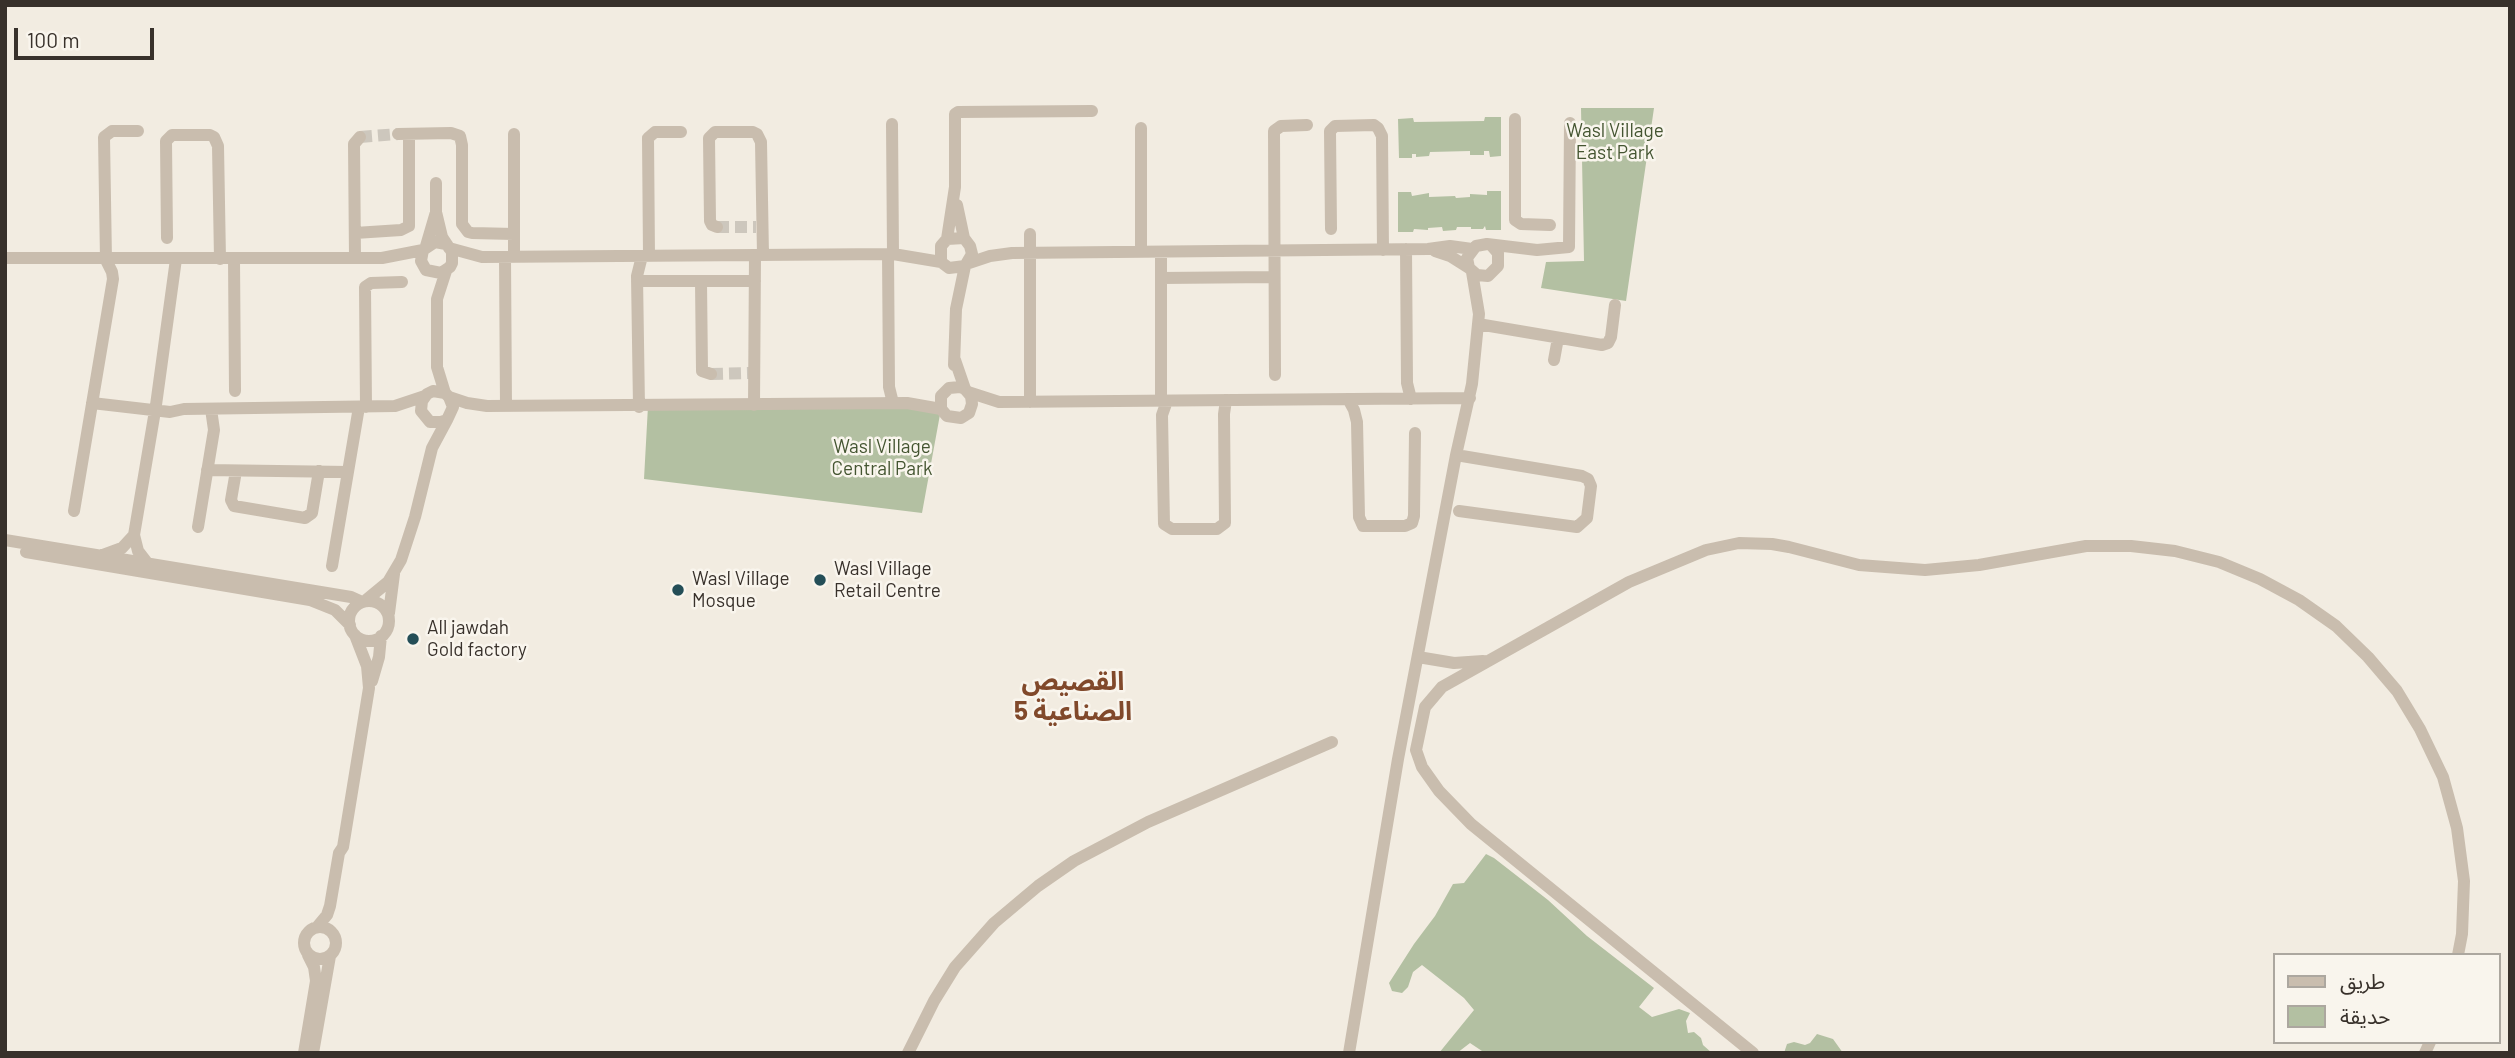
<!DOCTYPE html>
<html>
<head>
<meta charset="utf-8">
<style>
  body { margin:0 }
  #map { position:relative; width:2515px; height:1058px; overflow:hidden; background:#f2ece1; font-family:Barlow,"Noto Sans Arabic",sans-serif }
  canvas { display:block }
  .frame { position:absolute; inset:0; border:7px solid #38312b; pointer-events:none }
  .legend { position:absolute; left:2273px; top:953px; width:228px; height:91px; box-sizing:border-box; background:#f9f5ed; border:2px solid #aca79f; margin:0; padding:9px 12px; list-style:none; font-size:21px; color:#38312b }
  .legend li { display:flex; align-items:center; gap:14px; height:35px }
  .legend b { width:35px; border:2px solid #aca79f }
  .scale { position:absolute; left:14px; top:28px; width:140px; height:32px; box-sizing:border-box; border:4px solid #38312b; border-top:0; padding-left:9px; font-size:21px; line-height:24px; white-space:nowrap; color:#38312b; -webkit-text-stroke:5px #f9f5ed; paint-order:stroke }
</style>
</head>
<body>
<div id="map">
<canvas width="2515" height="1058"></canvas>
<div class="frame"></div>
<ul class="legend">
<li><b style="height:9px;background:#c9bdae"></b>طريق</li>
<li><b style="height:19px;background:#b3c0a2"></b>حديقة</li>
</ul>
<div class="scale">100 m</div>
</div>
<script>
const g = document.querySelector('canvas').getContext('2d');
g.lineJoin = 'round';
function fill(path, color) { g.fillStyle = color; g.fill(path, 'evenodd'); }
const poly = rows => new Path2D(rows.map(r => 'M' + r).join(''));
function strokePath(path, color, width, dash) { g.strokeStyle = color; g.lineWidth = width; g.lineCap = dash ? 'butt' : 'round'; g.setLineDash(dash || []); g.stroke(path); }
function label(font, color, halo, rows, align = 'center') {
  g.font = font + ' Barlow,"Noto Sans Arabic",sans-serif'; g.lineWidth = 5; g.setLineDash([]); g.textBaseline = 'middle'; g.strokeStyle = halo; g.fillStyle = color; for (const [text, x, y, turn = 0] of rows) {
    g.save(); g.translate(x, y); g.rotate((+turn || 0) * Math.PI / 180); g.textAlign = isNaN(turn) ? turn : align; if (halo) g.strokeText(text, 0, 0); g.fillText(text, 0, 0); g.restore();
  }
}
fill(poly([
  [1581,108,1654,108,1626,301,1541,288,1546,262,1584,261],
  [1485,117,1501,117,1501,156,1490,157,1489,151,1484,151,1484,155,1470,155,1470,151,1430,152,1429,156,1416,157,1416,154,1412,154,1412,158,1399,158,1398,119,1413,118,1414,122,1484,121],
  [1487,191,1501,191,1501,230,1486,230,1485,226,1483,229,1471,229,1471,227,1457,227,1456,230,1443,231,1442,227,1428,228,1428,230,1414,229,1413,232,1398,232,1398,192,1411,192,1412,196,1429,193,1429,197,1455,196,1456,198,1470,197,1470,194,1487,195],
  [648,406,941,409,922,513,644,479],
  [1486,854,1494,858,1548,900,1587,936,1654,988,1639,1007,1652,1017,1679,1009,1690,1013,1686,1021,1688,1033,1694,1032,1701,1038,1703,1045,1712,1053,1485,1053,1470,1043,1457,1053,1439,1053,1474,1010,1464,998,1422,965,1413,972,1408,987,1402,993,1392,991,1389,983,1414,944,1435,916,1453,884,1464,883],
  [1817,1034,1833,1039,1843,1053,1784,1053,1787,1044,1794,1042,1805,1045,1810,1043]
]), '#b3c0a2');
strokePath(poly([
  [360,137,398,134],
  [717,227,756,227],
  [711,374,750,373]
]), '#cdc7bd', 12, [12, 6]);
strokePath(poly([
  [1515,119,1515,220,1521,224,1550,225],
  [892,124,893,254],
  [1141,128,1141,252],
  [398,134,451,133,460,136,462,145,462,224,468,232,472,233,514,234],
  [514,134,514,257],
  [957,205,964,238,970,246,972,254,965,266,949,268,941,262,941,246,947,239,964,238],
  [436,212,442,237,452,252,452,263,450,267,441,273,426,270,421,261,423,250,435,242,446,244],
  [717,227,712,225,710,221,709,138,715,132,753,132,757,134,761,142,763,255],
  [1331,229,1330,131,1335,126,1374,125,1378,128,1382,136,1383,250],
  [355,233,401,230,409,226,409,134],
  [167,238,166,141,172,135,210,135,214,137,218,146,220,259],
  [947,239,955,187,955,114,958,112,1092,111],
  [426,246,436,212,436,183],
  [1492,246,1498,253,1498,266,1488,276,1477,275,1469,268,1467,258,1476,246,1487,244,1537,250,1569,247,1570,123],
  [449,248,482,257,893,254,941,262],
  [1406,249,1407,383,1411,399],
  [1435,251,1450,256,1469,268],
  [888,254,889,387,893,403],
  [649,256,648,138,655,132,681,132],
  [505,257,506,406],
  [5,258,382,258,423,250],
  [355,258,354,144,360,137],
  [234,259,235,391],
  [969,263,990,256,1012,253,1428,249,1450,246,1472,249],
  [1161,278,1274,277],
  [637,281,755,281],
  [701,282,702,371,711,374],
  [1478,324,1602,345,1608,343,1611,337,1615,305],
  [955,360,965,389,971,396,972,404,969,413,961,418,947,416,941,409,941,396,949,388,960,387,965,389],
  [1554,360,1558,338],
  [954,365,956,309,965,266],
  [1275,375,1274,131,1281,126,1307,125],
  [968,392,999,402,1470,398],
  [445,393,433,391,427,394,422,401,421,411,430,422,441,422,447,420,453,407,449,397,445,393,437,367,437,299,446,271],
  [449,397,467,403,487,406,907,403,941,409],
  [1348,399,1354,410,1357,422,1359,517,1363,526,1405,526,1412,523,1414,516,1415,433],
  [1161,401,1161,252],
  [1167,401,1162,415,1164,524,1172,529,1217,529,1225,523,1224,414,1226,400],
  [1030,402,1030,234],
  [92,403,170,412,184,409,395,406,425,396],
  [754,405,755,255],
  [366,407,365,287,371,283,402,282],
  [639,407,637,276,642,256],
  [1456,455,1582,476,1588,479,1591,486,1587,518,1577,527,1459,511],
  [207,470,348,472],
  [236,471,231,500,234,506,305,518,312,513,319,471],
  [74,511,113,279,112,272,106,260,104,137,112,131,138,131],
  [198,527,214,430,211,409],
  [5,540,351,597,362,602],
  [26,552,310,600,335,610,350,625],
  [103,555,122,548,134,535],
  [148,564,138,551,134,535,156,405,176,259],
  [332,566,359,407],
  '349 621a20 20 0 1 1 40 0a20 20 0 1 1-40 0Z',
  [365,601,388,582,401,560,415,517,432,448,447,420],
  [389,613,394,574],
  [1418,657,1454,663,1483,661],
  [372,681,379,657,381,636],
  '304 943a16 16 0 1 1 32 0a16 16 0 1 1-32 0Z',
  [317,927,327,915,330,906,339,853,343,847,369,688,367,666,355,635],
  [304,1053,316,981,314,967,308,955],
  [313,1053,330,956],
  [908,1053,934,1001,955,967,994,923,1038,886,1074,861,1148,822,1332,742],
  [1349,1053,1398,759,1456,455,1472,384,1479,314,1472,272],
  [1753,1053,1471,824,1439,791,1422,767,1416,750,1425,707,1442,687,1629,582,1706,550,1739,543,1772,544,1789,547,1859,565,1925,570,1979,565,2086,546,2131,546,2175,551,2219,562,2260,579,2299,600,2336,626,2368,657,2397,691,2420,729,2443,777,2457,828,2464,881,2462,934,2458,955],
  [2425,1053,2430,1042]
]), '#c9bdae', 12);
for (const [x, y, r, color] of [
  [820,580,7,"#244e57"],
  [678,590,7,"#244e57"],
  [413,639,7,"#244e57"]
]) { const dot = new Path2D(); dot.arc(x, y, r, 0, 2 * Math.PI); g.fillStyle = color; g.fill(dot); strokePath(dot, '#f9f5ed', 2.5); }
label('19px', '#445531', '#f9f5ed', [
  ["Wasl Village",1615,131],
  ["East Park",1615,153],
  ["Wasl Village",882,447],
  ["Central Park",882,469]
]);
label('19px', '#38312b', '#f9f5ed', [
  ["Wasl Village",834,569],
  ["Retail Centre",834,591],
  ["Wasl Village",692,579],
  ["Mosque",692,601],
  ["All jawdah",427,628],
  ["Gold factory",427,650]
], 'left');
label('bold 26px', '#81492b', '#f9f5ed', [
  ["القصيص",1073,681],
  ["الصناعية 5",1073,711]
]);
</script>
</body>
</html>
